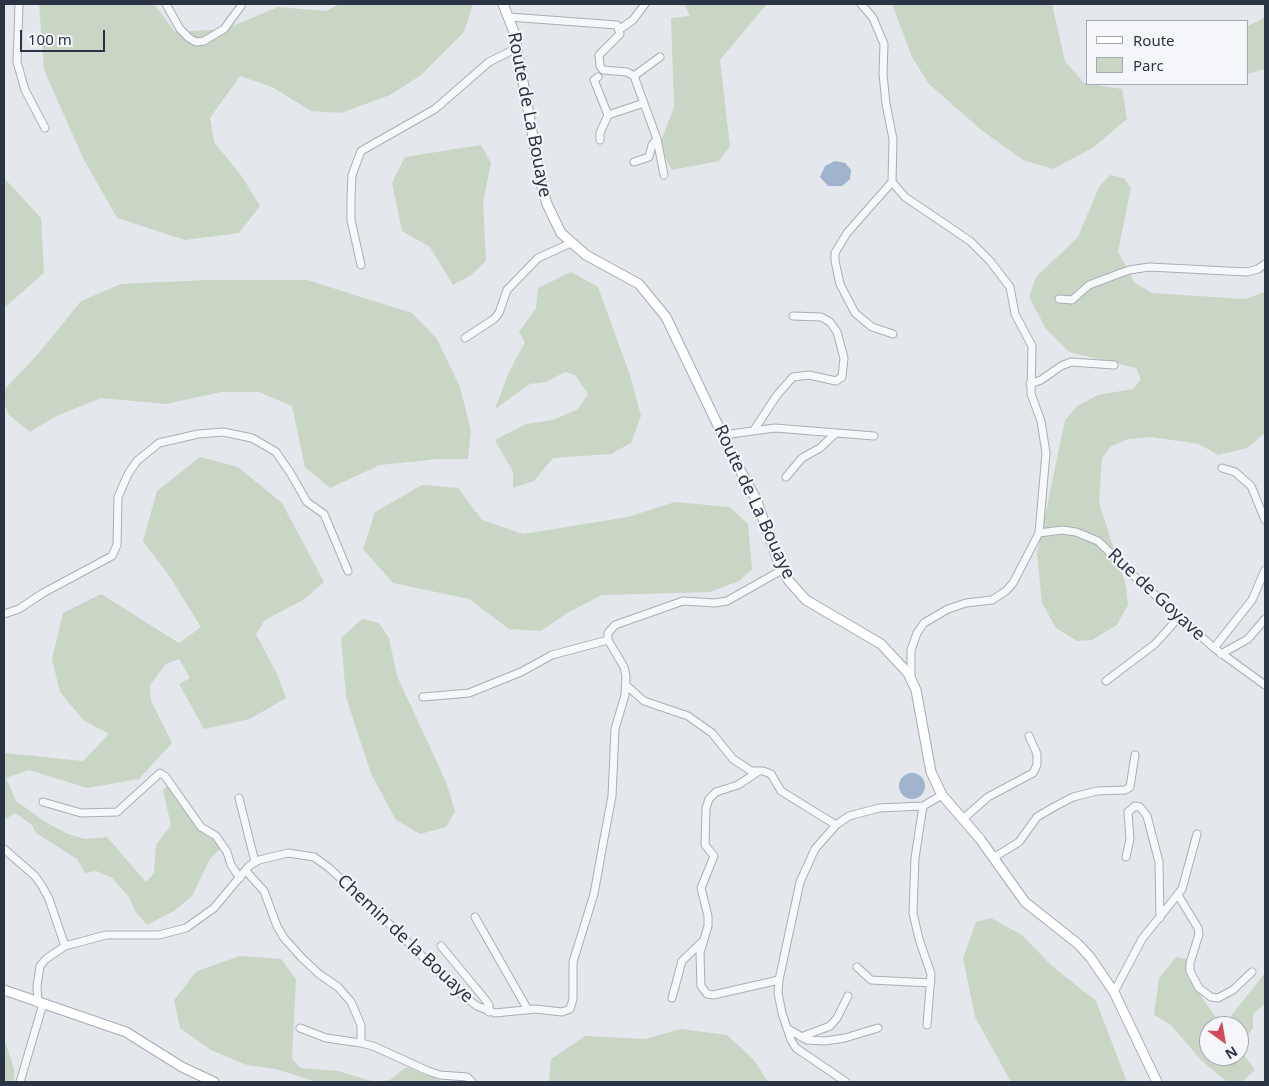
<!DOCTYPE html>
<html>
<head>
<meta charset="utf-8">
<style>
  body { margin:0 }
  #map { position:relative; width:1269px; height:1086px; overflow:hidden; background:#e4e7ec; font-family:"Noto Sans",sans-serif }
  canvas { display:block }
  .frame { position:absolute; inset:0; border:5px solid #2b3445; pointer-events:none }
  .legend { position:absolute; left:1086px; top:20px; width:162px; height:65px; box-sizing:border-box; background:#f4f6f9; border:1px solid #a4a8b1; margin:0; padding:6px 9px; list-style:none; font-size:15px; color:#2b3445 }
  .legend li { display:flex; align-items:center; gap:10px; height:25px }
  .legend b { width:25px; border:1px solid #a4a8b1 }
  .north { position:absolute; left:1199px; top:1016px; width:50px; height:50px; box-sizing:border-box; background:#f4f6f9; border:1px solid #a4a8b1; border-radius:50%; rotate:148deg; font-size:14px; font-weight:700; line-height:20px; text-align:center; color:#2b3445 }
  .north::after { content:''; display:block; margin:auto; width:18px; height:22px; background:#d1495b; clip-path:polygon(50% 0,100% 100%,50% 72%,0 100%) }
  .scale { position:absolute; left:20px; top:30px; width:85px; height:22px; box-sizing:border-box; border:2px solid #2b3445; border-top:0; padding-left:6px; font-size:15px; line-height:18px; white-space:nowrap; color:#2b3445; -webkit-text-stroke:4px #f4f6f9; paint-order:stroke }
</style>
</head>
<body>
<div id="map">
<canvas width="1269" height="1086"></canvas>
<div class="frame"></div>
<ul class="legend">
<li><b style="height:6px;background:#fff"></b>Route</li>
<li><b style="height:14px;background:#c9d6c5"></b>Parc</li>
</ul>
<div class="north">N</div>
<div class="scale">100 m</div>
</div>
<script>
const g = document.querySelector('canvas').getContext('2d');
g.lineJoin = 'round';
function fill(path, color) { g.fillStyle = color; g.fill(path, 'evenodd'); }
const poly = rows => new Path2D(rows.map(r => 'M' + r).join(''));
function strokePath(path, color, width, dash) { g.strokeStyle = color; g.lineWidth = width; g.lineCap = dash ? 'butt' : 'round'; g.setLineDash(dash || []); g.stroke(path); }
function label(font, color, halo, rows, align = 'center') {
  g.font = font + ' "Noto Sans",sans-serif'; g.lineWidth = 4; g.setLineDash([]); g.textBaseline = 'middle'; g.strokeStyle = halo; g.fillStyle = color; for (const [text, x, y, turn = 0] of rows) {
    g.save(); g.translate(x, y); g.rotate((+turn || 0) * Math.PI / 180); g.textAlign = isNaN(turn) ? turn : align; if (halo) g.strokeText(text, 0, 0); g.fillText(text, 0, 0); g.restore();
  }
}
fill(poly([
  [39,4,154,4,175,32,225,29,278,7,326,11,339,4,473,4,464,32,420,76,390,95,341,113,311,111,272,87,240,76,210,118,214,142,243,178,260,206,239,233,185,240,117,218,83,158,44,70],
  [684,4,767,4,720,60,730,146,719,161,672,170,659,146,674,107,671,18,690,16],
  [892,4,1052,4,1065,61,1084,83,1122,89,1127,119,1094,147,1053,169,1023,160,980,129,928,83,912,57],
  [1265,17,1265,69,1248,74,1248,26],
  [481,145,491,163,483,202,486,261,471,275,453,285,430,247,402,231,392,183,405,157],
  [1110,175,1124,178,1131,188,1118,252,1135,283,1152,293,1245,299,1265,292,1265,433,1247,448,1218,455,1199,444,1151,437,1128,439,1110,447,1102,458,1099,503,1126,586,1128,605,1117,625,1092,640,1077,641,1056,628,1042,603,1037,554,1065,420,1077,406,1098,395,1133,389,1141,379,1136,368,1069,352,1046,329,1029,297,1036,277,1078,237,1099,187],
  [4,178,41,218,44,273,4,308],
  [571,272,598,287,630,375,641,416,631,443,611,454,553,458,534,481,513,488,513,472,495,440,526,424,553,420,578,409,588,394,575,375,565,372,546,382,530,384,495,409,508,374,525,342,519,332,536,308,538,288],
  [207,280,307,280,412,313,437,339,460,387,471,431,468,459,437,459,380,465,330,488,305,467,292,406,259,392,221,392,166,404,101,398,54,417,30,432,9,415,4,403,4,390,39,353,81,301,121,284],
  [200,457,238,467,282,503,324,582,303,600,265,620,256,634,277,674,286,698,250,719,204,729,179,684,190,678,179,659,166,664,150,685,151,701,172,743,139,779,87,788,29,770,6,778,16,801,47,823,68,834,85,839,107,837,146,882,154,873,156,845,171,825,163,791,168,784,222,847,210,859,192,896,174,911,147,925,135,911,129,897,112,878,96,871,85,873,77,859,36,833,32,825,15,813,4,820,4,753,83,761,109,734,83,720,60,692,52,659,63,613,101,594,179,643,201,627,170,577,143,541,157,491],
  [422,485,458,488,482,520,523,534,628,517,675,502,730,507,748,524,752,569,739,581,710,592,602,595,567,613,541,631,509,629,469,599,393,583,363,549,375,512],
  [362,619,379,623,389,638,397,676,446,782,455,811,446,827,420,834,396,820,371,774,346,697,341,638],
  [991,918,1022,935,1052,966,1096,1001,1127,1082,1011,1082,975,1017,963,958,976,922],
  [240,956,281,959,296,979,292,1059,301,1068,338,1071,375,1082,390,1080,406,1067,444,1082,317,1082,276,1069,247,1065,211,1050,180,1028,174,1000,197,971],
  [1176,957,1188,959,1187,976,1215,1016,1227,1021,1265,973,1265,1004,1253,1014,1253,1028,1239,1048,1255,1070,1242,1082,1227,1082,1201,1060,1170,1024,1154,1015,1159,978],
  [1209,1026,1239,1026,1239,1056,1209,1056],
  [681,1029,727,1035,753,1059,768,1082,549,1082,551,1059,585,1036,645,1039],
  [4,1038,14,1069,14,1082,4,1082]
]), '#c9d6c5');
fill(poly([
  [835,161,845,163,851,170,850,179,842,186,828,186,820,177,825,166],
  '899 786a13 13 0 1 1 26 0a13 13 0 1 1-26 0Z'
]), '#9fb4cc');
const minor = poly([
  [19,4,17,62,25,90,45,128],
  [166,4,180,29,189,38,196,42,204,41,224,29,241,6],
  [861,4,873,18,884,44,883,74,886,104,893,139,892,182,905,197,970,241,990,261,1010,287,1015,314,1032,346,1031,394,1041,421,1046,453,1039,533,1013,583,1006,591,992,600,966,603,948,609,924,623,917,633,911,650,911,678],
  [509,17,617,25,620,34,599,55,600,66,603,70,627,72,634,76,657,139,664,175],
  [620,29,633,20,645,4],
  [634,76,660,57],
  [598,77,594,80,608,115,644,103],
  [600,140,600,133,608,115],
  [634,162,649,157,652,145,657,139],
  [892,182,847,233,835,253,835,261,840,284,855,313,872,327,893,334],
  [361,265,351,220,351,197,352,175,361,151,435,109,489,62,517,48],
  [1059,299,1072,300,1089,285,1129,270,1149,267,1247,272,1258,269,1265,264],
  [465,338,494,319,499,313,507,290,538,258,571,243],
  [1030,384,1041,380,1061,366,1071,362,1114,365],
  [754,430,777,395,793,377,809,375,836,381,842,377,844,358,837,332,830,322,821,317,793,316],
  [723,435,775,428,874,436],
  [1222,468,1235,472,1251,486,1265,520],
  [786,477,802,458,820,448,836,433],
  [1039,533,1062,530,1076,532,1098,541,1136,578,1214,648,1265,685],
  [4,614,19,609,43,593,112,556,117,545,118,497,128,474,137,461,159,443,198,434,223,432,252,438,276,452,291,474,307,502,324,514,348,571],
  [1214,648,1252,600,1265,570],
  [1221,654,1248,639,1265,619],
  [1106,681,1155,644,1180,616],
  [626,685,644,701,688,716,712,733,733,759,751,771,763,771,771,774,781,791,836,825],
  [423,697,469,693,521,672,552,655,608,640],
  [759,771,738,785,716,792,709,799,706,808,705,845,714,856,701,888,708,916,708,926,700,953,701,986,707,994,713,995,779,980],
  [239,798,255,862],
  [43,802,81,813,117,812,160,773,165,776,201,827,216,836,227,852,231,865,240,878],
  [923,806,915,858,913,913,919,939,931,974,927,1025],
  [963,819,988,797,1033,773,1037,765,1037,754,1029,736],
  [4,849,35,876,42,886,49,899,65,946],
  [1126,857,1130,839,1128,812,1135,806,1140,807,1147,816,1159,862,1160,918],
  [993,858,1019,842,1037,817,1054,807,1073,797,1097,791,1125,790,1130,787,1135,755],
  [246,871,264,891,277,926,284,938,302,958,319,974,338,987,351,1002,361,1025,361,1043,373,1046,428,1071,440,1075,467,1077,472,1082],
  [1178,895,1198,928,1199,934,1190,963,1190,971,1199,988,1211,997,1218,998,1233,990,1252,972],
  [475,917,528,1010],
  [441,946,484,998,489,1005,489,1012],
  [857,967,871,980,931,983],
  [1114,992,1142,939,1182,889,1197,834],
  [672,998,682,961,703,941],
  [38,1003,37,986,40,966,46,959,65,946,106,935,159,935,186,928,214,908,249,866,259,860,288,853,314,857,328,867,374,909,461,994,477,1006,495,1013,535,1009,562,1012,570,1009,573,999,573,962,594,894,603,844,612,796,615,729,625,695,626,676,624,667,608,640,608,633,615,625,683,601,715,603,727,601,782,570],
  [300,1028,326,1038,361,1043],
  [788,1029,807,1040,825,1041,845,1038,878,1028],
  [801,1037,830,1026,837,1018,848,996],
  [20,1082,43,1004],
  [846,1082,796,1048,791,1040,782,1013,778,993,779,980,800,882,815,849,836,825,849,816,879,808,923,806,942,795]
]);
const major = poly([
  [503,4,514,32,542,187,547,204,561,233,586,255,639,284,666,317,735,461,756,499,778,561,789,581,806,600,881,644,908,673,916,690,931,772,942,795,980,839,1025,902,1078,944,1090,957,1114,992,1157,1082],
  [4,990,126,1032,182,1067,214,1082]
]);
strokePath(minor, '#a9aeb7', 9);
strokePath(major, '#a3abb8', 11);
strokePath(minor, '#f7f8fa', 7);
strokePath(major, '#fff', 9);
label('18px', '#2b3445', '#f4f6f9', [
  ["Route de La Bouaye",529,115,79],
  ["Route de La Bouaye",754,502,65],
  ["Rue de Goyave",1156,595,43],
  ["Chemin de la Bouaye",405,939,43]
]);
</script>
</body>
</html>
